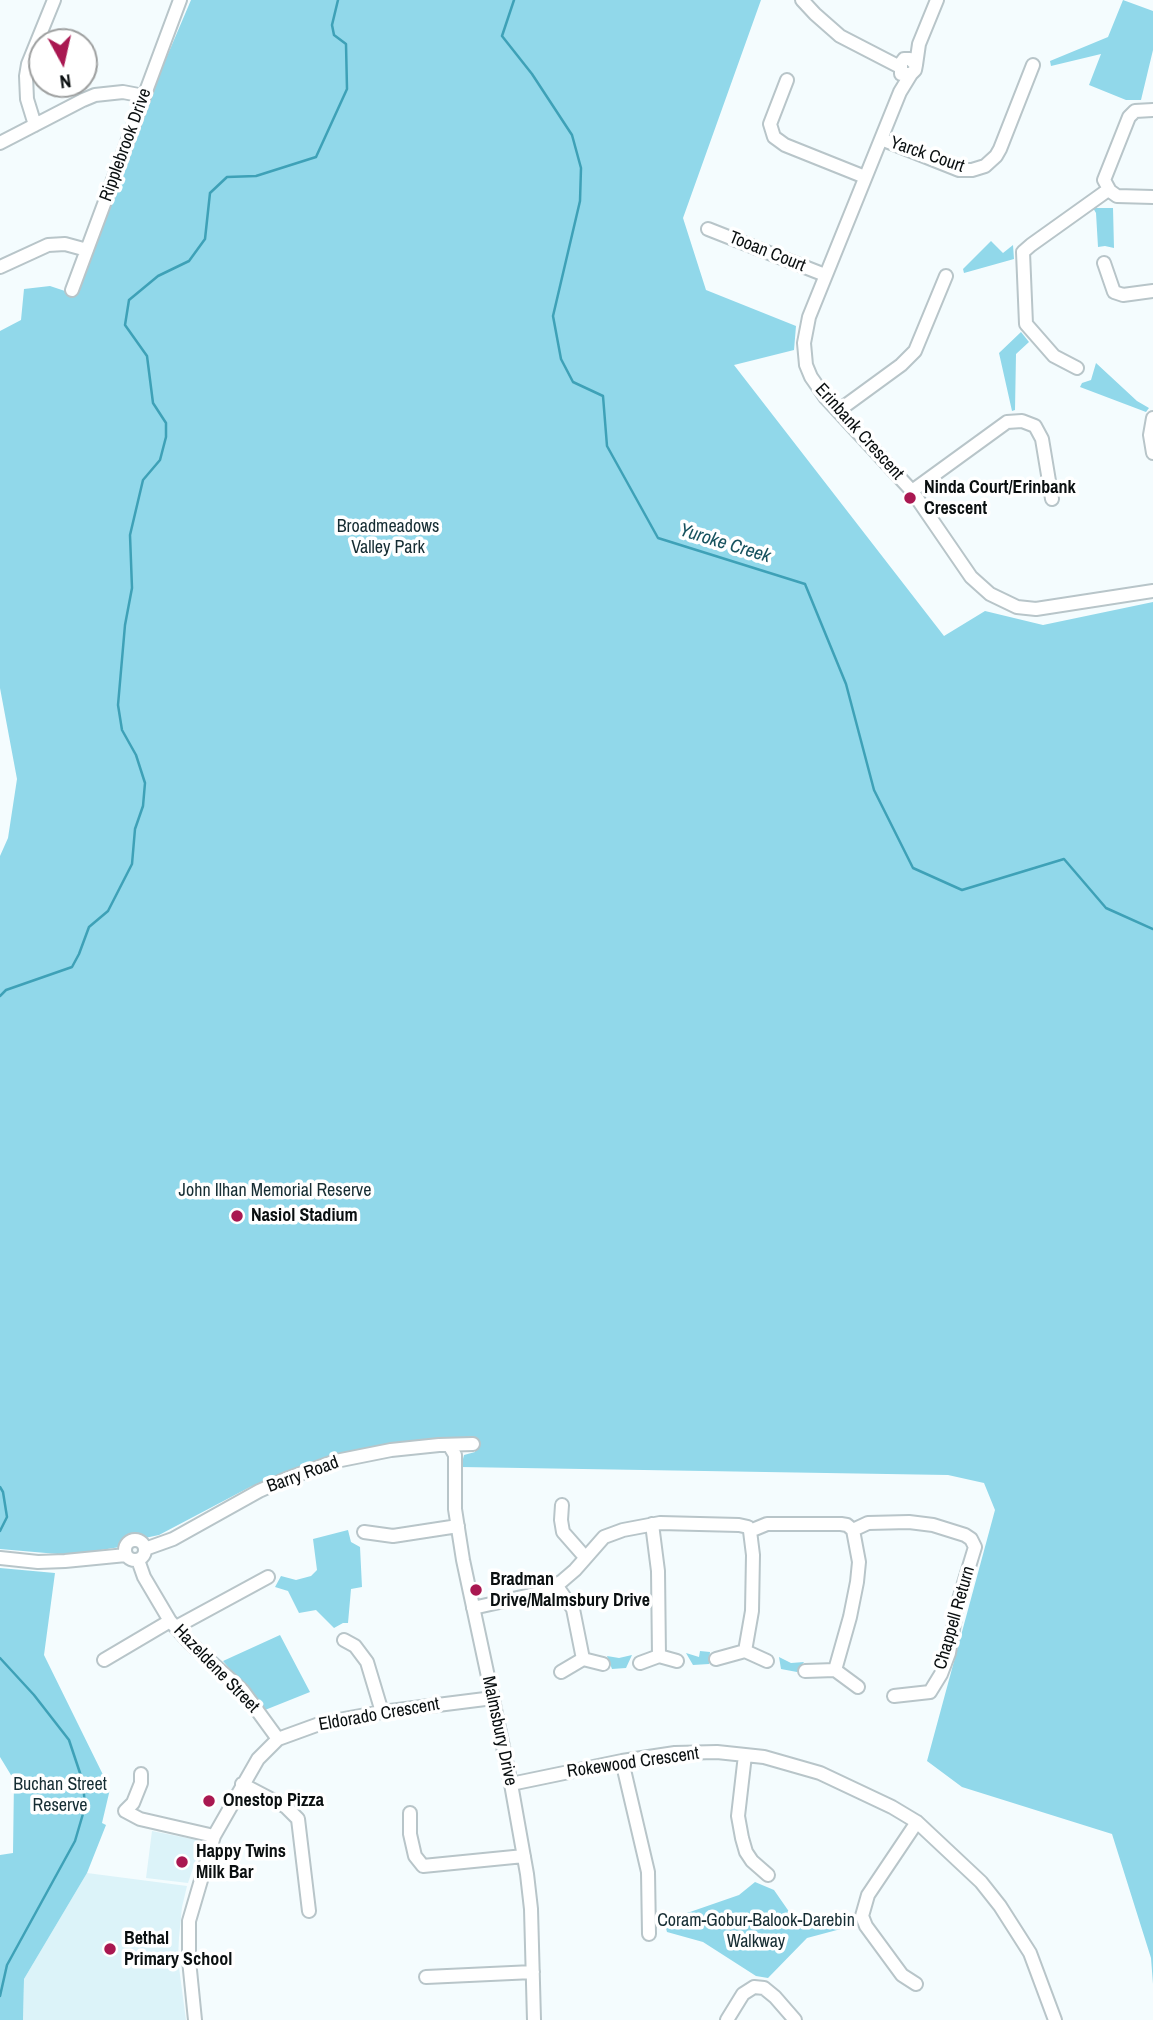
<!DOCTYPE html>
<html>
<head>
<meta charset="utf-8">
<style>
  body { margin:0 }
  #map { position:relative; width:1153px; height:2020px; overflow:hidden; background:#f4fcfe; font-family:"Archivo Narrow",sans-serif }
  canvas { display:block }
  .north { position:absolute; left:28px; top:28px; width:70px; height:70px; box-sizing:border-box; background:#fff; border:2px solid #9d9f9f; border-radius:50%; rotate:172deg; font-size:19px; font-weight:700; line-height:28px; text-align:center; color:#0a0f10 }
  .north::after { content:''; display:block; margin:auto; width:24px; height:32px; background:#a91851; clip-path:polygon(50% 0,100% 100%,50% 72%,0 100%) }
</style>
</head>
<body>
<div id="map">
<canvas width="1153" height="2020"></canvas>
<div class="north">N</div>
</div>
<script>
const g = document.querySelector('canvas').getContext('2d');
g.lineJoin = 'round';
function fill(path, color) { g.fillStyle = color; g.fill(path, 'evenodd'); }
const poly = rows => new Path2D(rows.map(r => 'M' + r).join(''));
function strokePath(path, color, width, dash) { g.strokeStyle = color; g.lineWidth = width; g.lineCap = dash ? 'butt' : 'round'; g.setLineDash(dash || []); g.stroke(path); }
function label(font, color, halo, rows, align = 'center') {
  g.font = font + ' "Archivo Narrow",sans-serif'; g.lineWidth = 7; g.setLineDash([]); g.textBaseline = 'middle'; g.strokeStyle = halo; g.fillStyle = color; for (const [text, x, y, turn = 0] of rows) {
    g.save(); g.translate(x, y); g.rotate((+turn || 0) * Math.PI / 180); g.textAlign = isNaN(turn) ? turn : align; if (halo) g.strokeText(text, 0, 0); g.fillText(text, 0, 0); g.restore();
  }
}
fill(poly([
  [152,1831,202,1841,188,1883,146,1878],
  [87,1873,187,1886,182,1907,179,1938,178,1960,186,2020,23,2020,24,1979]
]), '#dcf3f9');
fill(poly([
  [191,0,761,0,683,218,706,290,796,326,794,350,734,365,944,636,985,611,1043,625,1153,602,1153,1984,1151,1958,1112,1834,962,1787,927,1761,995,1510,984,1483,948,1475,461,1467,464,1455,475,1452,474,1439,364,1450,299,1467,250,1487,159,1535,145,1538,134,1536,127,1538,120,1547,69,1555,0,1549,0,856,8,838,17,779,0,688,0,331,21,320,24,289,50,286,74,294,136,129],
  [1123,0,1153,11,1153,50,1141,100,1126,100,1089,85,1101,54,1051,66,1050,61,1108,37],
  [1093,208,1113,208,1114,248,1105,246,1098,247,1096,213],
  [991,241,1003,253,1013,245,1014,259,964,273,963,269],
  [1021,332,1029,342,1016,354,1015,410,1012,411,999,353],
  [1096,363,1137,401,1149,408,1146,412,1080,387,1082,383,1091,380],
  [348,1530,351,1542,360,1547,362,1587,351,1589,348,1623,343,1623,334,1628,316,1610,299,1613,288,1591,275,1587,281,1576,296,1580,311,1576,317,1570,313,1539],
  [0,1568,55,1573,44,1655,110,1789,102,1823,106,1825,87,1873,24,1979,23,2020,0,2020,0,1855,13,1853,14,1780,0,1757],
  [280,1635,310,1692,265,1710,223,1661],
  [700,1651,710,1652,709,1664,693,1665,686,1653,699,1657],
  [632,1655,626,1668,612,1669,607,1656,619,1658],
  [779,1657,791,1663,804,1662,797,1672,781,1669],
  [755,1882,774,1890,799,1926,852,1920,852,1926,807,1938,768,1978,756,1976,703,1942,667,1932,664,1921,739,1895]
]), '#91d8ea');
strokePath(poly([
  [514,0,502,36,532,74,572,135,581,168,580,201,553,316,561,359,573,382,603,396,607,446,658,538,805,584,846,684,874,790,913,868,962,890,1064,859,1106,908,1153,929],
  [0,996,6,990,72,967,79,954,89,927,108,911,132,864,135,829,143,806,145,783,136,755,122,730,118,705,125,625,132,588,130,535,143,480,160,460,166,437,166,423,153,403,147,356,125,325,129,300,158,276,189,261,205,239,210,193,227,177,256,176,316,157,347,89,346,44,334,35,332,25,338,0],
  [0,1487,3,1492,7,1517,0,1531],
  [0,1658,34,1695,69,1740,83,1782,85,1807,75,1841,7,1965,0,1996]
]), '#3ea1b7', 2.5);
const minor = poly([
  [802,0,815,14,840,36,900,67],
  [916,65,919,44,937,0],
  [901,74,901,63,904,59,910,59,916,65,915,70,911,74,906,74],
  [911,74,900,92,809,317,804,343,806,365,811,377,825,397,912,491,971,577,990,594,1017,607,1036,609,1153,591],
  [787,80,770,124,774,137,785,145,865,177],
  [1153,110,1135,111,1129,117,1104,180,1110,191,1117,196,1153,197],
  [35,125,27,99,26,76,28,64,54,0],
  [881,139,959,170,972,170,985,166,996,156,1000,149,1033,65],
  [0,143,83,100,95,95,123,92,144,96],
  [708,229,825,275],
  [1104,263,1114,292,1123,295,1153,291],
  [0,267,48,245,65,244,87,250],
  [72,290,180,0],
  [1077,368,1054,356,1026,324,1023,252,1031,245,1108,190],
  [838,411,901,365,915,351,946,276],
  [1153,418,1150,435,1153,453],
  [912,491,1007,422,1022,421,1035,426,1042,439,1052,499],
  [449,1445,455,1455,455,1509,463,1560,511,1784,527,1874,531,1909,534,2020],
  [562,1505,561,1520,563,1532,585,1557],
  [652,1524,658,1571,659,1656],
  [853,1530,868,1523,909,1522,933,1525,965,1535,971,1539,975,1547,957,1606,949,1653,941,1674,930,1692,894,1696],
  [750,1531,767,1524,841,1524,847,1525,853,1530],
  [364,1532,393,1536,458,1526],
  '125 1550a10 10 0 1 1 20 0a10 10 0 1 1-20 0Z',
  [145,1549,173,1539,259,1491,286,1479,336,1461,391,1450,439,1445,473,1444],
  [0,1558,38,1562,65,1561,126,1555],
  [138,1560,144,1577,170,1621,190,1643,243,1691,278,1739],
  [556,1585,573,1609,583,1659],
  [473,1608,544,1592,561,1582,575,1570,604,1537,623,1530,660,1523,739,1525,748,1527,750,1531],
  [176,1627,268,1577],
  [344,1640,355,1646,367,1662,382,1712],
  [745,1651,752,1611,753,1555,750,1531],
  [716,1659,745,1651,767,1661],
  [104,1660,170,1621],
  [640,1663,659,1656,677,1661],
  [835,1670,850,1617,857,1582,859,1562,853,1530],
  [805,1671,835,1670,858,1687],
  [561,1672,583,1659,603,1664],
  [745,1755,738,1816,742,1838,746,1852,752,1861,768,1875],
  [622,1761,648,1872,649,1934],
  [141,1774,141,1783,133,1803,125,1811,140,1819,214,1836],
  [242,1784,286,1807,298,1819,309,1911],
  [511,1784,622,1761,675,1753,717,1752,764,1757,820,1773,892,1807,917,1822,981,1882,1000,1906,1030,1953,1055,2020],
  [410,1813,410,1834,415,1856,423,1866,524,1856],
  [426,1977,533,1972],
  [916,1984,902,1975,866,1926,862,1916,868,1895,917,1822],
  [195,2020,189,1960,189,1921,214,1836,258,1759,278,1739,322,1723,382,1712,493,1698],
  [727,2020,743,1994,754,1987,764,1988,775,1997,795,2020]
]);
strokePath(minor, '#b8c5c9', 16);
strokePath(minor, '#fff', 12);
for (const [x, y, r, color] of [
  [910,498,7,"#a91851"],
  [237,1216,7,"#a91851"],
  [476,1590,7,"#a91851"],
  [209,1801,7,"#a91851"],
  [182,1862,7,"#a91851"],
  [110,1949,7,"#a91851"]
]) { const dot = new Path2D(); dot.arc(x, y, r, 0, 2 * Math.PI); g.fillStyle = color; g.fill(dot); strokePath(dot, '#fff', 2.5); }
label('18px', '#0a0f10', '#fff', [
  ["Ripplebrook Drive",126,145,-70],
  ["Yarck Court",927,155,19],
  ["Tooan Court",767,252,22],
  ["Erinbank Crescent",859,432,48],
  ["Barry Road",303,1475,-20],
  ["Chappell Return",955,1618,-74],
  ["Hazeldene Street",216,1669,46],
  ["Eldorado Crescent",379,1715,-10],
  ["Malmsbury Drive",499,1731,78],
  ["Rokewood Crescent",633,1763,-8]
]);
label('bold 18px', '#0a0f10', '#fff', [
  ["Ninda Court/Erinbank",924,488],
  ["Crescent",924,509],
  ["Nasiol Stadium",251,1216],
  ["Bradman",490,1580],
  ["Drive/Malmsbury Drive",490,1601],
  ["Onestop Pizza",223,1801],
  ["Happy Twins",196,1852],
  ["Milk Bar",196,1873],
  ["Bethal",124,1939],
  ["Primary School",124,1960]
], 'left');
label('18px', '#162d33', '#fff', [
  ["Broadmeadows",388,527],
  ["Valley Park",388,548],
  ["John Ilhan Memorial Reserve",275,1191],
  ["Buchan Street",60,1785],
  ["Reserve",60,1806],
  ["Coram-Gobur-Balook-Darebin",756,1921],
  ["Walkway",756,1942]
]);
label('italic 19px', '#17525e', '#fff', [
  ["Yuroke Creek",725,544,17]
]);
</script>
</body>
</html>
